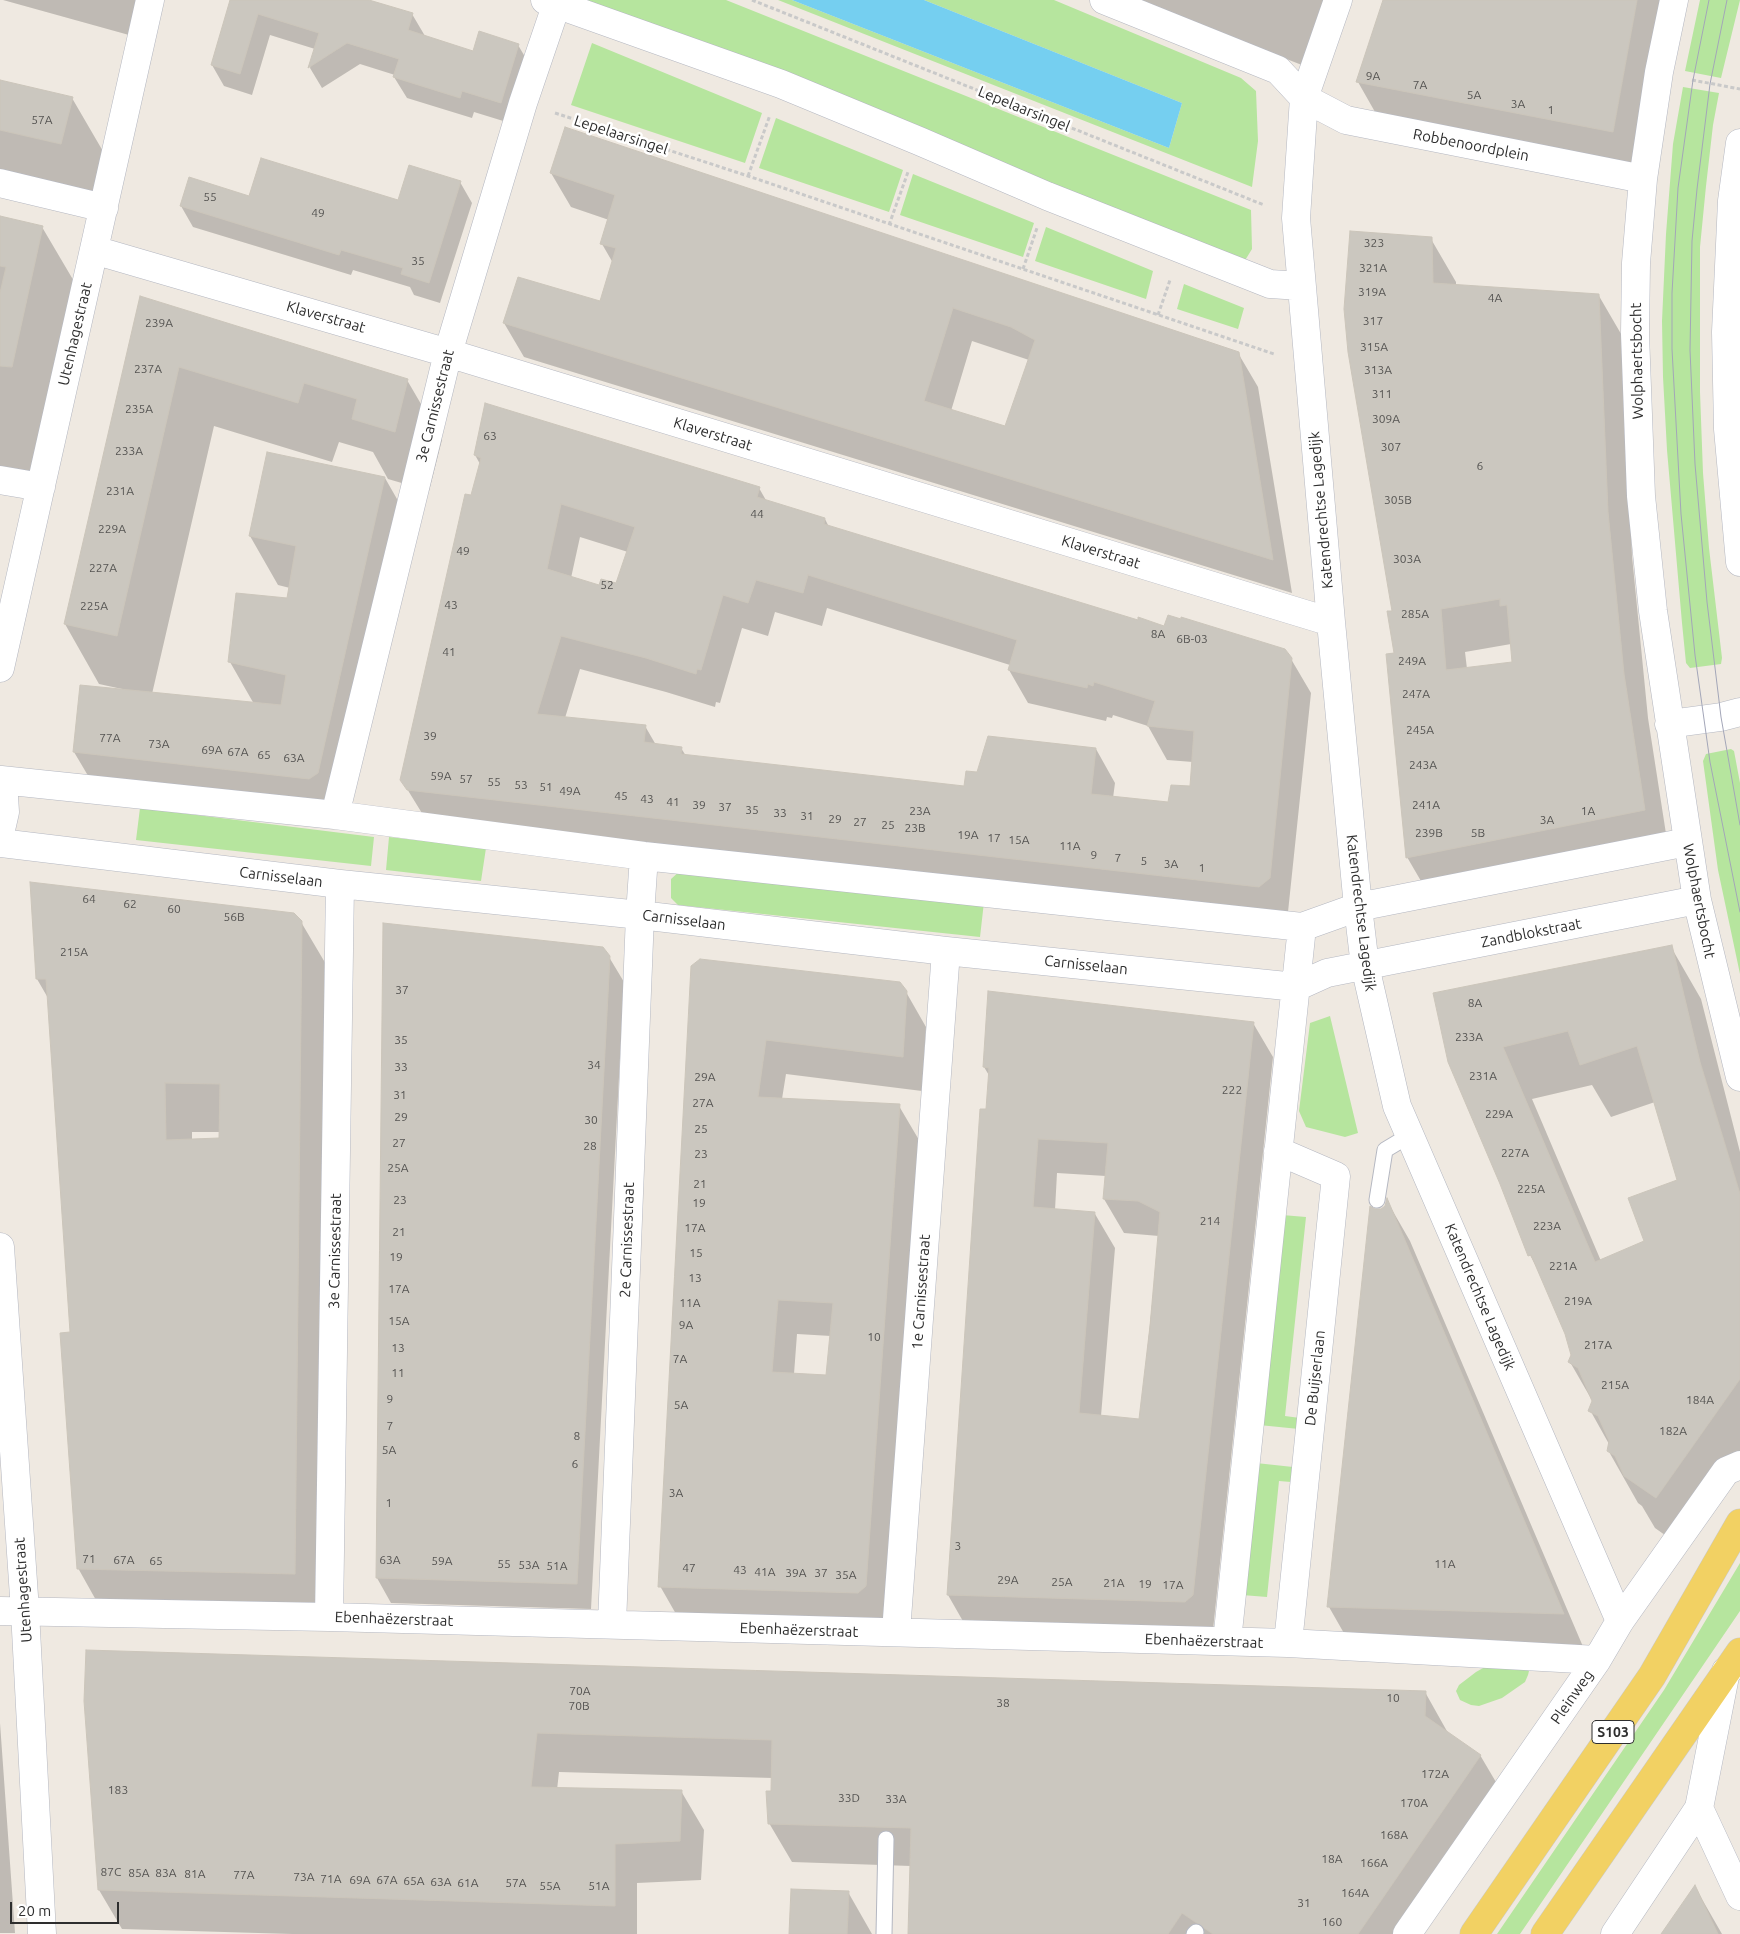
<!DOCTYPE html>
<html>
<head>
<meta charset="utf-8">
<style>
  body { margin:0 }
  #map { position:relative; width:1740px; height:1934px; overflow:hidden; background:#efe9e1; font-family:Ubuntu,sans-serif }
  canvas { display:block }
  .scale { position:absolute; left:10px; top:1902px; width:109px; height:22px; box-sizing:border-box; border:2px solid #2e2e2e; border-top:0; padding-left:6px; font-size:15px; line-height:18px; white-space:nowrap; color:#2e2e2e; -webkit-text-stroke:4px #fff; paint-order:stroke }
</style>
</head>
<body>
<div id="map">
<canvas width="1740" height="1934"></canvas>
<div class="scale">20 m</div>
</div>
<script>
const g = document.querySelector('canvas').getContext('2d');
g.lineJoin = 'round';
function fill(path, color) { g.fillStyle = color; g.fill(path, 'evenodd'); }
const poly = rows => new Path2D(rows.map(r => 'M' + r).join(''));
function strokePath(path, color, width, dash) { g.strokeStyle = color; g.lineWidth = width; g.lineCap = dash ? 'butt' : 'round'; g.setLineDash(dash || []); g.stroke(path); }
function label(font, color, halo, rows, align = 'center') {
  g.font = font + ' Ubuntu,sans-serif'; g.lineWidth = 5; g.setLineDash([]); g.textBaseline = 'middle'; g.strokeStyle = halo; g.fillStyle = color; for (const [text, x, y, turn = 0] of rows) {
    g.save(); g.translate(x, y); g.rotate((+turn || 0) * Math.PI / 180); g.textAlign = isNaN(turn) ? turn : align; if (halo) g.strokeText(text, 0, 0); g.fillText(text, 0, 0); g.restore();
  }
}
fill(poly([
  [586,0,726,0,1251,210,1252,249,1244,262],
  [778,0,792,0,1169,148,1182,103,924,0,1054,0,1241,78,1256,91,1258,141,1252,187],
  [1700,0,1740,0,1721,78,1685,71],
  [592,43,762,113,745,163,571,105],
  [1683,87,1719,93,1713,125,1706,186,1700,247,1700,392,1703,473,1709,548,1722,658,1721,664,1690,668,1686,663,1682,623,1667,450,1663,377,1662,321,1666,234,1673,144],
  [776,118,903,170,889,212,759,168],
  [913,174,1034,223,1023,257,900,215],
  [1046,227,1153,271,1146,299,1035,261],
  [1184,284,1244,308,1238,329,1177,309],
  [1731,749,1734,751,1740,783,1740,974,1718,870,1703,761,1706,754],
  [140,808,374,837,371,866,136,840],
  [389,837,486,848,481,881,386,870],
  [681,870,984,902,980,937,678,905,671,898,671,879],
  [1330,1016,1358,1133,1345,1137,1306,1127,1299,1111,1310,1023],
  [1282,1215,1306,1217,1285,1416,1300,1418,1299,1429,1259,1425],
  [1256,1463,1293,1467,1291,1482,1279,1481,1267,1597,1242,1595],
  [1740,1563,1740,1611,1520,1934,1497,1934,1664,1690],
  [1492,1663,1526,1666,1529,1671,1528,1675,1525,1682,1502,1698,1479,1706,1471,1705,1460,1700,1456,1691,1459,1685,1476,1672]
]), '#b6e59e');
fill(poly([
  [792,0,924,0,1182,103,1169,148]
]), '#75cff0');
fill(poly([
  [3,0,138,0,129,35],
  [232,0,365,0,412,14,425,36,474,52,518,45,531,67,513,124,474,112,472,118,407,98,394,77,395,75,360,64,322,88,310,68,315,49,270,35,252,95,224,86,212,65],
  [1137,0,1341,0,1317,71],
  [1385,0,1667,0,1634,169,1379,119,1358,82],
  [0,81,72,98,104,153,93,198,0,177],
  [551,173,1238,353,1258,387,1292,593,524,357,504,323,600,303,613,263,602,244,609,220,571,207],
  [972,341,1029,360,1006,428,951,411],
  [460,182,472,203,440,303,414,295,410,287,353,270,351,275,193,227,181,206,250,197,399,202],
  [0,217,42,227,75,283,28,491,0,486],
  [1431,239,1456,282,1456,286,1599,296,1624,339,1632,556,1648,718,1669,853,1432,900,1407,857,1393,612],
  [1511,644,1513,663,1467,669,1465,652],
  [140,298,407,380,442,440,429,491,388,479,373,452,339,442,332,462,214,426,152,694,254,704,230,662,288,599,290,588,278,585,250,536,385,478,413,527,345,822,103,801,74,752,122,689,99,684,65,624],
  [475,455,759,488,767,502,825,519,829,527,1138,622,1291,659,1311,693,1288,912,428,823,401,779,480,464],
  [580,537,628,552,617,584,600,586,571,578],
  [827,608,1010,665,1009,670,1028,703,1106,721,1107,717,1112,718,1113,715,1148,726,1167,760,1193,762,1191,787,1170,804,1113,798,1115,783,1096,749,978,774,965,787,686,756,681,748,656,745,645,726,565,718,580,669,666,692,715,707,716,702,720,703,742,628,768,636,775,612,822,626],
  [301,922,330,971,322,1623,106,1618,78,1568,72,1334,48,998,37,979],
  [192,1132,221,1132,221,1139,192,1140],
  [1671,947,1701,999,1740,1152,1740,1475,1686,1550,1655,1528,1642,1506,1638,1503,1608,1450,1609,1444,1590,1410,1593,1402,1570,1362,1572,1355,1566,1334,1539,1272,1530,1255,1501,1184,1449,1062],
  [1592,1085,1611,1117,1655,1102,1678,1181,1646,1242,1601,1261,1532,1099],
  [609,957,624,982,591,1609,391,1603,377,1578],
  [692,967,906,992,926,1027,922,1091,786,1074,782,1099,899,1106,919,1140,886,1620,680,1621,660,1586],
  [797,1334,831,1336,827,1376,794,1374],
  [1253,1023,1273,1057,1213,1630,968,1630,948,1595,981,1110,987,1110,990,1077,984,1067],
  [1057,1173,1106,1176,1104,1199,1124,1233,1159,1236,1140,1421,1101,1416,1115,1248,1095,1214,1055,1210],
  [1387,1201,1410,1241,1587,1656,1353,1649,1329,1607,1375,1210,1381,1210,1386,1206],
  [1425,1692,1448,1733,1480,1755,1503,1794,1407,1934,909,1934,911,1866,792,1862,769,1823,773,1778,559,1772,557,1790,681,1791,704,1830,701,1880,637,1883,637,1934,292,1934,122,1929,99,1890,86,1701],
  [0,1723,15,1933,0,1933],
  [1695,1887,1722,1934,1662,1934],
  [848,1892,872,1934,791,1934]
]), '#0003');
const building = poly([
  [230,0,369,0,413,13,408,30,473,51,479,31,519,44,501,103,462,91,460,98,393,77,399,59,347,43,308,68,319,33,258,14,240,74,211,65,230,0],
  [1383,0,1637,0,1613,132,1356,82,1383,0],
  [0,80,73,97,61,144,0,130,0,80],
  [565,127,1239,352,1273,560,503,323,518,277,600,301,616,248,600,244,615,195,550,173,565,127],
  [953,308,1011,327,1035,340,1005,426,924,401,953,308],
  [261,158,398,200,409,165,461,181,429,283,401,274,403,268,341,250,339,255,180,206,189,177,249,196,261,158],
  [0,216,43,226,12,367,0,366,0,293,6,267,0,266,0,216],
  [1350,231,1432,237,1433,283,1599,294,1608,512,1624,674,1645,810,1406,858,1386,654,1394,653,1387,611,1392,611,1348,352,1344,309,1350,231],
  [1500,599,1500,606,1507,605,1512,662,1446,670,1441,609,1500,599],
  [140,296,408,379,395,432,352,419,357,399,304,383,298,403,179,367,117,636,64,624,140,296],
  [485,403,760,487,757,497,825,518,824,524,1138,620,1138,617,1164,626,1168,615,1181,619,1181,617,1285,649,1292,658,1270,878,1259,887,407,790,400,780,465,494,471,495,481,458,474,455,485,403],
  [561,504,635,527,616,583,601,579,599,585,547,569,561,504],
  [808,575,1017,640,1008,670,1087,688,1088,684,1093,686,1094,682,1155,701,1147,726,1194,731,1190,786,1171,785,1168,802,1091,794,1096,748,988,736,977,772,966,771,964,786,681,754,682,747,644,742,646,725,537,714,561,636,646,658,696,674,697,669,701,670,723,595,748,603,756,580,803,593,808,575],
  [267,452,385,477,318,773,309,779,73,752,80,685,281,705,286,675,228,662,236,593,287,598,296,546,249,536,267,452],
  [30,882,294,913,302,921,295,1574,77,1569,60,1333,70,1332,46,979,36,979,30,882],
  [165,1083,220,1084,219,1138,166,1140,165,1083],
  [383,923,603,947,610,956,577,1584,376,1578,383,923],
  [1672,945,1700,1062,1740,1194,1740,1379,1656,1498,1624,1476,1615,1456,1607,1451,1609,1441,1598,1416,1588,1411,1592,1401,1578,1368,1568,1362,1571,1355,1565,1334,1531,1255,1528,1256,1500,1184,1448,1062,1433,993,1672,945],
  [1568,1031,1580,1065,1637,1046,1677,1180,1628,1198,1644,1241,1595,1262,1503,1047,1568,1031],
  [700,959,900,982,907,991,903,1057,766,1040,758,1097,900,1104,866,1586,858,1593,658,1587,691,966,700,959],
  [778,1300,833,1303,826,1375,772,1372,778,1300],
  [988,991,1254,1022,1193,1595,1185,1602,947,1595,980,1109,986,1109,989,1068,983,1067,988,991],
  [1038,1139,1108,1143,1103,1199,1138,1201,1160,1212,1150,1326,1139,1419,1079,1413,1095,1212,1033,1207,1038,1139],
  [1387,1198,1564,1614,1327,1607,1370,1206,1375,1209,1381,1209,1385,1206,1387,1198],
  [86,1650,1426,1691,1425,1716,1481,1755,1358,1934,1213,1934,1182,1913,1168,1934,908,1934,911,1828,768,1824,766,1791,771,1791,772,1740,537,1733,531,1787,682,1790,680,1841,615,1844,615,1906,98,1890,84,1701,86,1650],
  [1695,1885,1718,1934,1661,1934,1695,1885],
  [791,1889,849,1891,847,1934,789,1934,791,1889]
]);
fill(building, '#cbc7bf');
strokePath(building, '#cbc5ba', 1);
const lane = poly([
  [1377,1200,1385,1150,1410,1135],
  [884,1934,886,1839],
  [1194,1934,1196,1932]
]);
const street = poly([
  [545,0,781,84,919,141,1047,196,1270,284,1301,286],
  [1104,0,1278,70,1304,98,1346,120,1643,179],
  [1338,0,1304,98,1296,218,1331,622,1358,907,1365,966,1397,1106,1620,1621],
  [1674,0,1659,72,1643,179,1636,263,1635,334,1641,496,1653,611,1697,900,1740,1077],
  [1740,143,1732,201,1726,332,1728,429,1740,562],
  [0,183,104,208],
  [94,250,448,353,1331,622],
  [0,480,41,487],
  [0,668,150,0],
  [1669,724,1721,717,1740,712],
  [0,780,4,796,5,812,0,834],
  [1,780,335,815,644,856,1302,927,1358,907,1687,842],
  [335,815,448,353,523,103,557,3],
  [0,843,340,884,640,915,946,951,1296,987,1327,973,1697,900],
  [1278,1151,1336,1176,1288,1643],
  [0,1247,25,1611,42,1934],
  [0,1611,329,1617,1288,1643,1597,1660],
  [329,1617,340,884],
  [612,1624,640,915,644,856],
  [896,1632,946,951],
  [1227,1641,1302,927],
  [1699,1808,1740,1896],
  [1407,1934,1597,1660,1620,1621,1726,1471,1740,1465],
  [1615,1934,1699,1808,1726,1671,1728,1671]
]);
const primary = poly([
  [1474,1934,1652,1676,1740,1523],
  [1545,1934,1740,1652]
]);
strokePath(lane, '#b4b7c1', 17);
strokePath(street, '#b4b7c1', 29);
strokePath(primary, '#c9c9c9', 29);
strokePath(poly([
  [752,0,1264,205],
  [1692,80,1740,89],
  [555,113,748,176,1274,354],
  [748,176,770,115],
  [889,225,908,172],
  [1023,269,1037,228],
  [1158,315,1170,280]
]), '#c9c9c9', 3, [4, 2.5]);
strokePath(lane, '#fff', 15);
strokePath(street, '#fff', 28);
strokePath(primary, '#f2d163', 28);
strokePath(poly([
  [1709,0,1693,80,1678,188,1672,293,1672,349,1681,514,1695,655,1710,762,1740,912],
  [1727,0,1710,84,1697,189,1692,241,1690,350,1695,464,1707,602,1721,717,1740,825]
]), '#a3a6b8', 1);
label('12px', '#555452', null, [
  ["9A",1373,76],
  ["7A",1420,85],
  ["5A",1474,95],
  ["3A",1518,104],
  ["1",1551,110],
  ["57A",42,120],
  ["55",210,197],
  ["49",318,213],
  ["323",1374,243],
  ["35",418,261],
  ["321A",1373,268],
  ["319A",1372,292],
  ["4A",1495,298],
  ["317",1373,321],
  ["239A",159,323],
  ["315A",1374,347],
  ["237A",148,369],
  ["313A",1378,370],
  ["311",1382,394],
  ["235A",139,409],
  ["309A",1386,419],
  ["63",490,436],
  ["307",1391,447],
  ["233A",129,451],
  ["6",1480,466],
  ["231A",120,491],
  ["305B",1398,500],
  ["44",757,514],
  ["229A",112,529],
  ["49",463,551],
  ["303A",1407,559],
  ["227A",103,568],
  ["52",607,585],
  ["43",451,605],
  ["225A",94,606],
  ["285A",1415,614],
  ["8A",1158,634],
  ["6B-03",1192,639],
  ["41",449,652],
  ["249A",1412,661],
  ["247A",1416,694],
  ["245A",1420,730],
  ["39",430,736],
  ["77A",110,738],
  ["73A",159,744],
  ["69A",212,750],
  ["67A",238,752],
  ["65",264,755],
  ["63A",294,758],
  ["243A",1423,765],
  ["59A",441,776],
  ["57",466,779],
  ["55",494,782],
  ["53",521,785],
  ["51",546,787],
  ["49A",570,791],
  ["45",621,796],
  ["43",647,799],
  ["41",673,802],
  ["39",699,805],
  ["241A",1426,805],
  ["37",725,807],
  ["35",752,810],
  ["23A",920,811],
  ["1A",1588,811],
  ["33",780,813],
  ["31",807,816],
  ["29",835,819],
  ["3A",1547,820],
  ["27",860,822],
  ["25",888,825],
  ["23B",915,828],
  ["239B",1429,833],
  ["5B",1478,833],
  ["19A",968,835],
  ["17",994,838],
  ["15A",1019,840],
  ["11A",1070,846],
  ["9",1094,855],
  ["7",1118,858],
  ["5",1144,861],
  ["3A",1171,864],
  ["1",1202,868],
  ["64",89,899],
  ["62",130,904],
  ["60",174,909],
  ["56B",234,917],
  ["215A",74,952],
  ["37",402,990],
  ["8A",1475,1003],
  ["233A",1469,1037],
  ["35",401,1040],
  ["34",594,1065],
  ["33",401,1067],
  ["231A",1483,1076],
  ["29A",705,1077],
  ["222",1232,1090],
  ["31",400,1095],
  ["27A",703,1103],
  ["229A",1499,1114],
  ["29",401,1117],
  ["30",591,1120],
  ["25",701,1129],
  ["27",399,1143],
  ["28",590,1146],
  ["227A",1515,1153],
  ["23",701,1154],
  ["25A",398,1168],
  ["21",700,1184],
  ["225A",1531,1189],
  ["23",400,1200],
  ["19",699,1203],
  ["214",1210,1221],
  ["223A",1547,1226],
  ["17A",695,1228],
  ["21",399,1232],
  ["15",696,1253],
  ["19",396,1257],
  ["221A",1563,1266],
  ["13",695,1278],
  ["17A",399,1289],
  ["219A",1578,1301],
  ["11A",690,1303],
  ["15A",399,1321],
  ["9A",686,1325],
  ["10",874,1337],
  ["217A",1598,1345],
  ["13",398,1348],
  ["7A",680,1359],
  ["11",398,1373],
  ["215A",1615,1385],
  ["9",390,1399],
  ["184A",1700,1400],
  ["5A",681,1405],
  ["7",390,1426],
  ["182A",1673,1431],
  ["8",577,1436],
  ["5A",389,1450],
  ["6",575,1464],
  ["3A",676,1493],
  ["1",389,1503],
  ["3",958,1546],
  ["71",89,1559],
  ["67A",124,1560],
  ["63A",390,1560],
  ["65",156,1561],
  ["59A",442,1561],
  ["55",504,1564],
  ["11A",1445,1564],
  ["53A",529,1565],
  ["51A",557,1566],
  ["47",689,1568],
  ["43",740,1570],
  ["41A",765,1572],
  ["39A",796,1573],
  ["37",821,1573],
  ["35A",846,1575],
  ["29A",1008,1580],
  ["25A",1062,1582],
  ["21A",1114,1583],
  ["19",1145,1584],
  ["17A",1173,1585],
  ["70A",580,1691],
  ["10",1393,1698],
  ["38",1003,1703],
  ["70B",579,1706],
  ["172A",1435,1774],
  ["183",118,1790],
  ["33D",849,1798],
  ["33A",896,1799],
  ["170A",1414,1803],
  ["168A",1394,1835],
  ["18A",1332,1859],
  ["166A",1374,1863],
  ["87C",111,1872],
  ["85A",139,1873],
  ["83A",166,1873],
  ["81A",195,1874],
  ["77A",244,1875],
  ["73A",304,1877],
  ["71A",331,1879],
  ["69A",360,1880],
  ["67A",387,1880],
  ["65A",414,1881],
  ["63A",441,1882],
  ["61A",468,1883],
  ["57A",516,1883],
  ["55A",550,1886],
  ["51A",599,1886],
  ["164A",1355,1893],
  ["31",1304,1903],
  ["160",1332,1922]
]);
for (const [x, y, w] of [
  [1613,1732,42]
]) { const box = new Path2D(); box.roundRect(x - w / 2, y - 11.5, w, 23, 4); g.fillStyle = '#fff'; g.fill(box); strokePath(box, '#2e2e2e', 1); }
label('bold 14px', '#2e2e2e', null, [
  ["S103",1613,1732]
]);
label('15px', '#2e2e2e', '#fff', [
  ["Lepelaarsingel",1024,109,22],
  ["Lepelaarsingel",621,135,18],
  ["Robbenoordplein",1471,145,11],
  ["Klaverstraat",326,317,16],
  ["Utenhagestraat",75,334,-77],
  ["Wolphaertsbocht",1637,361,-91],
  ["3e Carnissestraat",435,406,-76],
  ["Klaverstraat",713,434,17],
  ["Katendrechtse Lagedijk",1321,510,-95],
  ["Klaverstraat",1101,552,17],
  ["Carnisselaan",281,877,7],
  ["Wolphaertsbocht",1699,901,79],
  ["Katendrechtse Lagedijk",1361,913,83],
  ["Carnisselaan",684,920,7],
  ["Zandblokstraat",1531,933,-11],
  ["Carnisselaan",1086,965,6],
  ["2e Carnissestraat",627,1240,-88],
  ["3e Carnissestraat",335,1251,-89],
  ["1e Carnissestraat",921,1292,-86],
  ["Katendrechtse Lagedijk",1480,1297,67],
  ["De Buijserlaan",1315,1378,-84],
  ["Utenhagestraat",23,1590,-94],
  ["Ebenhaëzerstraat",394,1619,2],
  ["Ebenhaëzerstraat",799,1630,2],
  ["Ebenhaëzerstraat",1204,1641,2],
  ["Pleinweg",1572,1697,-55]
]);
</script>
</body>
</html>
